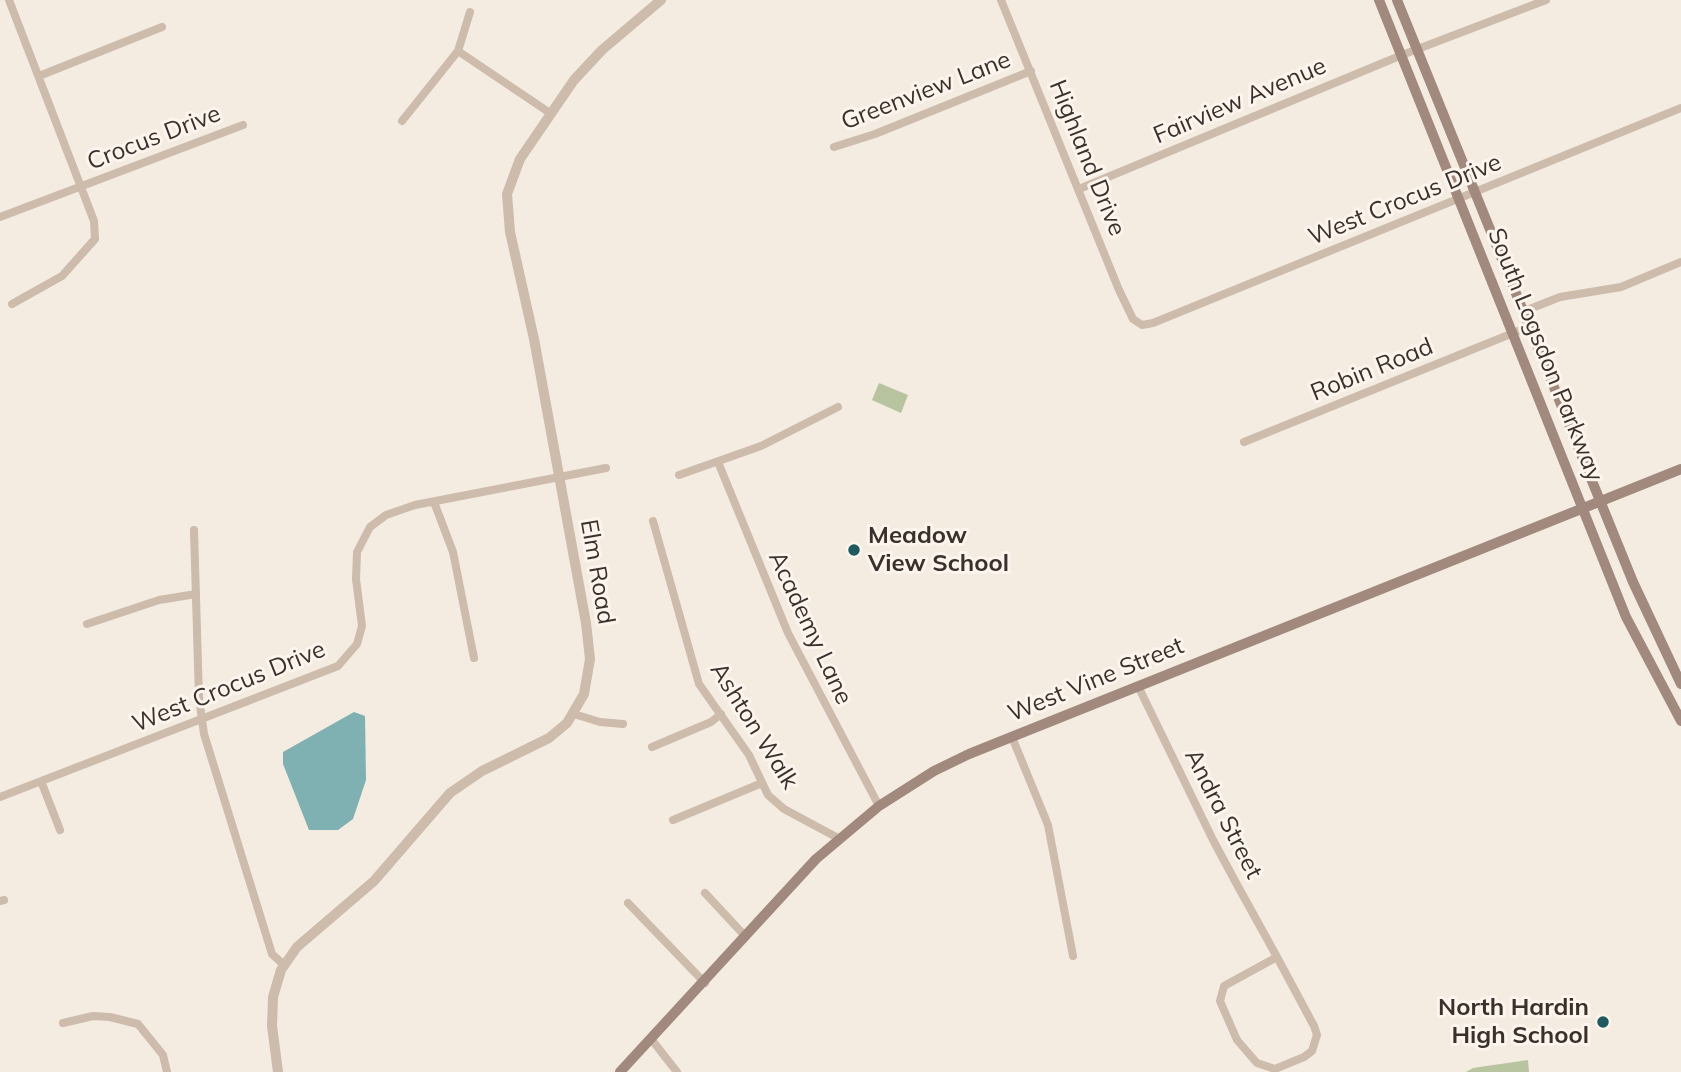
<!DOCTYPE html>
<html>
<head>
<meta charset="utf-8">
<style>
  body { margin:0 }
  canvas { display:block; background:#f4ebe1 }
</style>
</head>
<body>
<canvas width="1681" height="1072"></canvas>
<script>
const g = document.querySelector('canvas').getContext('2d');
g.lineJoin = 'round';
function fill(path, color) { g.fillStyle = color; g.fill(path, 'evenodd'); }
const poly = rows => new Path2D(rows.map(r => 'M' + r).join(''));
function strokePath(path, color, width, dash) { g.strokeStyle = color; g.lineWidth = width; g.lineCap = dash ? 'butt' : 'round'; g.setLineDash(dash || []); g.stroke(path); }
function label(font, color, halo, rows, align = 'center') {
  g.font = font + ' Mulish,sans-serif'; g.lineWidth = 6; g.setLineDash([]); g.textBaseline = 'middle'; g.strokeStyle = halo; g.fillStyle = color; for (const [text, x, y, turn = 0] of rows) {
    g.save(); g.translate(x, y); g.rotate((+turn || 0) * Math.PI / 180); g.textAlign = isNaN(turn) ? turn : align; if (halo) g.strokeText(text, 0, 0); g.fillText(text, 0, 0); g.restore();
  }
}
fill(poly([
  [879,383,908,395,901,413,872,400],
  [1528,1060,1529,1072,1466,1072,1473,1068]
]), '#b8c4a0');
fill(poly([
  [354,712,365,716,366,780,353,819,338,830,309,830,283,764,283,752]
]), '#7fb0b2');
strokePath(poly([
  [9,0,94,221,95,239,62,276,12,304],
  [1001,0,1119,290,1133,319,1142,325,1153,323,1681,108],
  [458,51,550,113],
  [39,76,162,27],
  [402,121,458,51,470,12],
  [834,147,875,134,1031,71],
  [1079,189,1402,55,1546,0],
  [0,217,243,125],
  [1522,312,1560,297,1621,287,1681,262],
  [1244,442,1528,327],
  [718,462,788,633,879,806],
  [679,475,761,446,838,407],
  [434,502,453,552,474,658],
  [653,521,699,684,749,755,768,795,784,809,838,838],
  [194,530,199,698,204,734,272,954,284,965],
  [87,624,159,600,196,594],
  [1138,686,1213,840,1235,881,1277,957,1314,1026,1317,1035,1312,1051,1304,1057,1275,1069,1257,1063,1237,1040,1220,1001,1224,986,1277,957],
  [574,714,600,722,623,724],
  [1012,737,1048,825,1073,956],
  [652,747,711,722,721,714],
  [41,781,60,830],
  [0,797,338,666,357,644,362,626,356,579,357,552,370,527,386,515,415,505,606,468],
  [673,820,762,783],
  [705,893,745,936],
  [0,901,4,900],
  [628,903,705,983],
  [63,1023,93,1016,110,1017,138,1024,163,1055,167,1072],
  [652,1040,677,1072]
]), '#cdbbac', 8);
strokePath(poly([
  [278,1072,272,1026,273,997,281,970,297,947,374,881,450,793,482,771,549,738,567,723,584,694,590,659,586,623,534,339,510,232,507,194,520,159,574,80,602,50,661,0]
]), '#cdbbac', 10);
strokePath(poly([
  [1379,0,1626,617,1681,721],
  [1397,0,1633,582,1681,684],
  [620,1072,816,859,879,806,934,771,969,754,1681,469]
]), '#a18a7d', 10);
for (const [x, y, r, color] of [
  [854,550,7,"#1f5a5e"],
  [1603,1022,7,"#1f5a5e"]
]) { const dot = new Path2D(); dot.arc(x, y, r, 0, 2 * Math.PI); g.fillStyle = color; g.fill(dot); strokePath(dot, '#fbf5ee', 2.5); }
label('24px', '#3b302b', '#fbf5ee', [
  ["Greenview Lane",926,91,-21],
  ["Fairview Avenue",1240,101,-23],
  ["Crocus Drive",154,138,-21],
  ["Highland Drive",1087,158,68],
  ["West Crocus Drive",1405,200,-22],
  ["South Logsdon Parkway",1545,355,68],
  ["Robin Road",1372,370,-22],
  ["Elm Road",597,572,80],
  ["Academy Lane",810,628,65],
  ["West Vine Street",1096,680,-22],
  ["West Crocus Drive",229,687,-22],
  ["Ashton Walk",754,726,58],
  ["Andra Street",1223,814,63]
]);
label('bold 24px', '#3b302b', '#fbf5ee', [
  ["Meadow",868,536],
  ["View School",868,564],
  ["North Hardin",1589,1008,"right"],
  ["High School",1589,1036,"right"]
], 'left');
</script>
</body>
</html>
